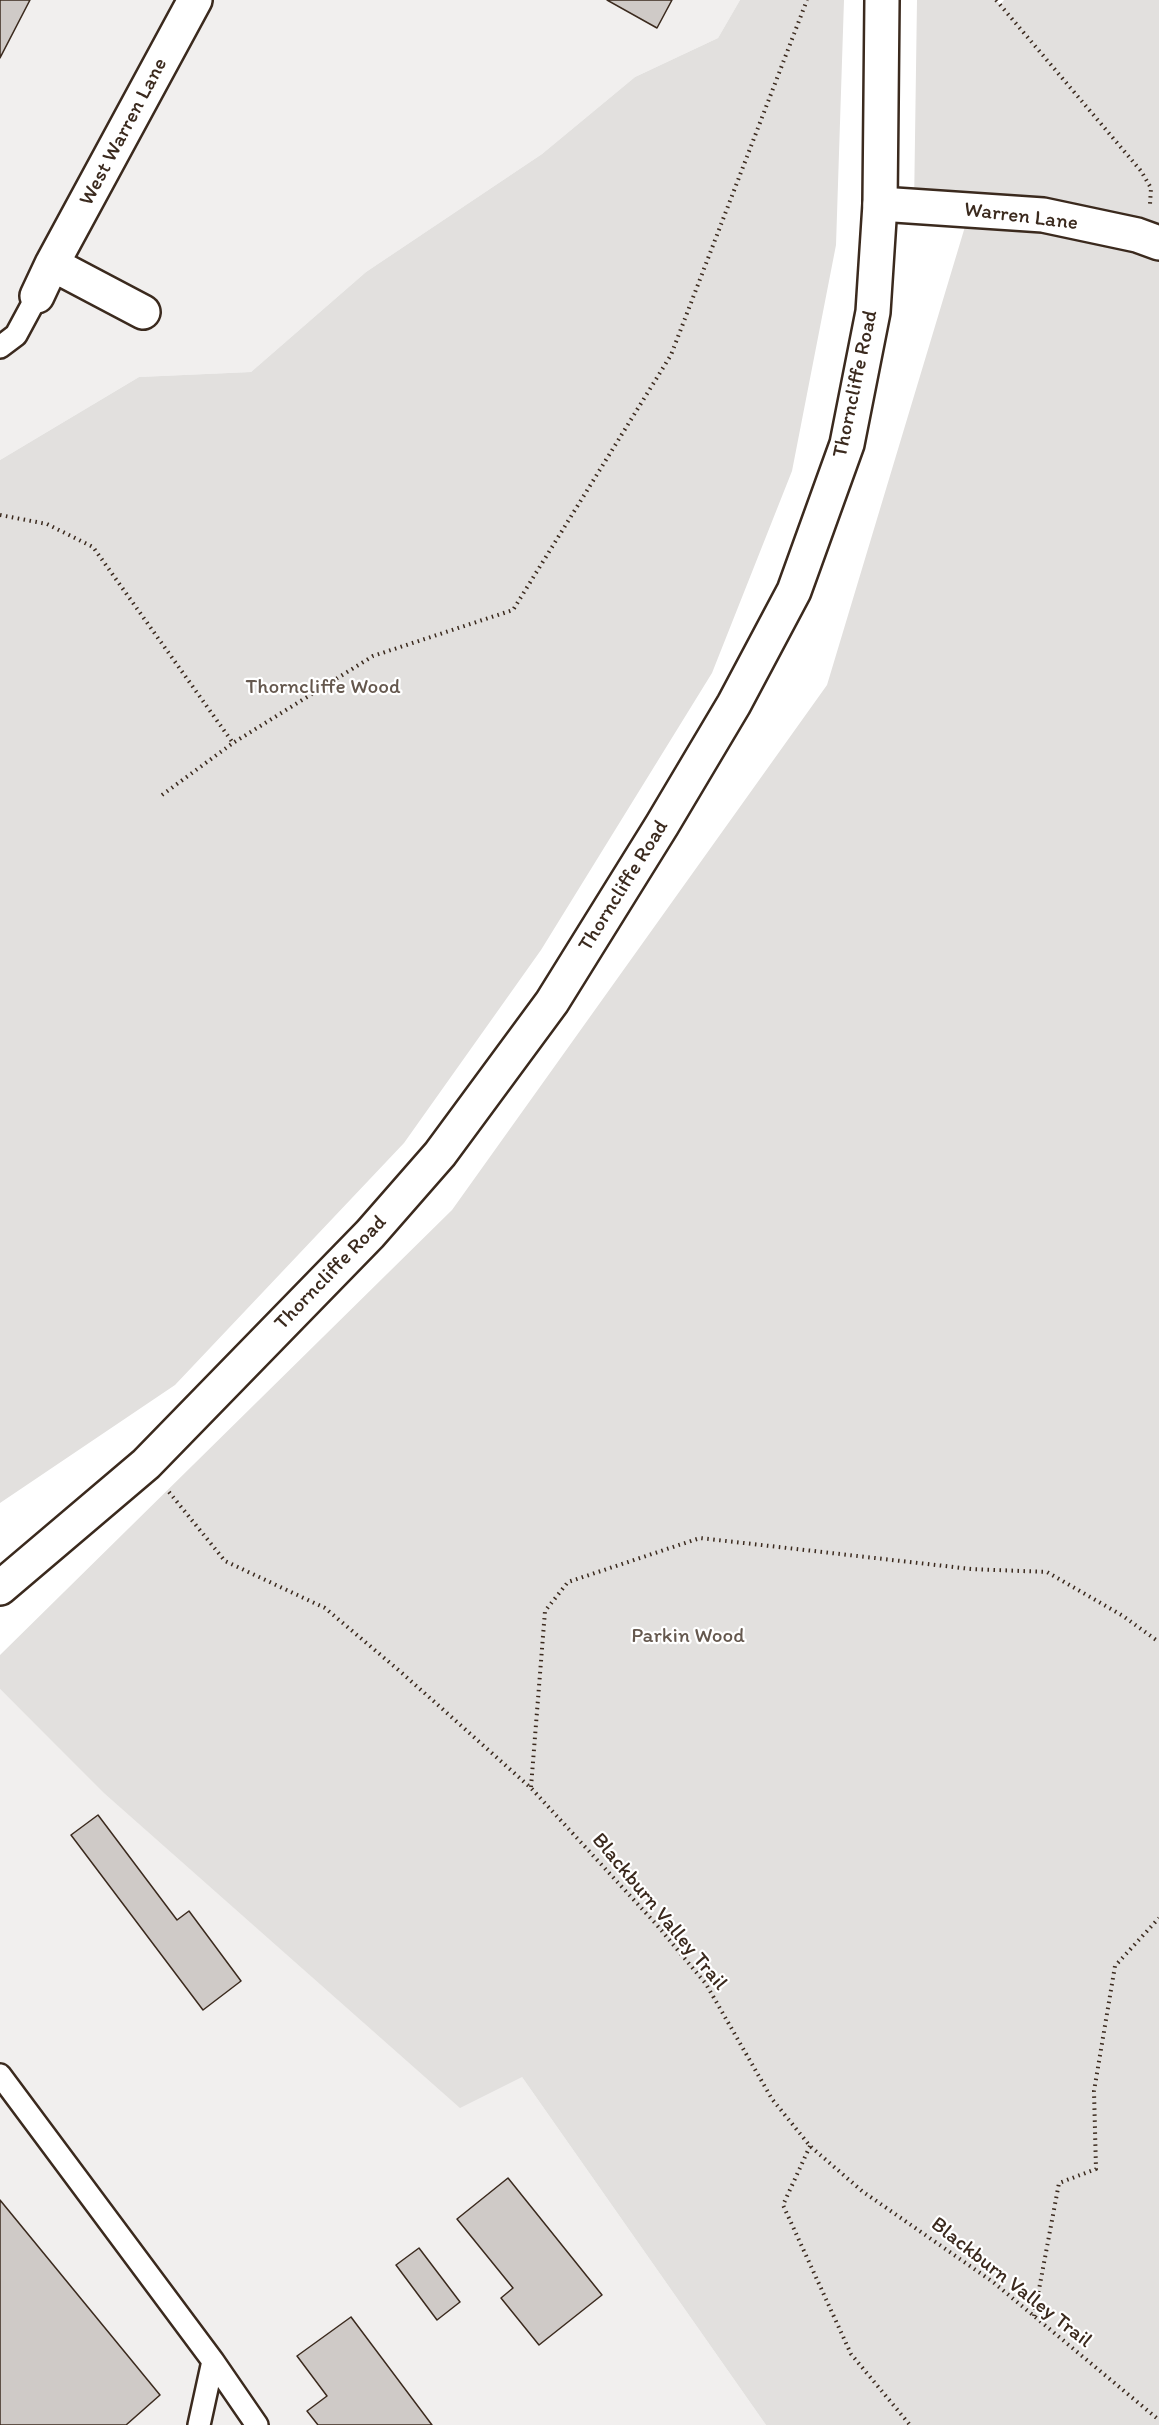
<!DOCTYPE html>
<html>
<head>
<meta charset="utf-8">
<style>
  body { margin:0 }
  canvas { display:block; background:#fff }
</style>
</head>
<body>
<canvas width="1159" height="2425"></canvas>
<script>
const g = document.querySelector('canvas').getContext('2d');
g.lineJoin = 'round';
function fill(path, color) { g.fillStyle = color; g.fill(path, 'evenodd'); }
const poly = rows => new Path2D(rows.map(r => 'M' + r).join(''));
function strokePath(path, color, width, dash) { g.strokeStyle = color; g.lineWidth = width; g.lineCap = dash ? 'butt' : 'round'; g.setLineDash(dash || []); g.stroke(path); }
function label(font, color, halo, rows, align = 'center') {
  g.font = font + ' Itim,sans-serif'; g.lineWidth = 4.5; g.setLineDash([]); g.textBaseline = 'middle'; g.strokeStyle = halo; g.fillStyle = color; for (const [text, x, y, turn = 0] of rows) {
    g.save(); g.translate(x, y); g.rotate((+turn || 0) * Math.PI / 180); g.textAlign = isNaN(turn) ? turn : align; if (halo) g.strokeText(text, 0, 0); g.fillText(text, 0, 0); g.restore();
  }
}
fill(poly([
  [0,0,740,0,718,38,635,77,542,154,366,272,251,372,139,377,0,460],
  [0,1689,105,1793,522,2077,766,2425,0,2425]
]), '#f1efee');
fill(poly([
  [740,0,844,0,836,245,792,471,712,673,541,950,404,1143,175,1385,0,1503,0,460,139,377,251,372,366,272,542,154,635,77,718,38],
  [917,0,996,0,1000,5,1004,0,1159,0,1159,2425,766,2425,522,2077,460,2108,104,1793,0,1689,0,1655,452,1210,827,685,970,210,914,207]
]), '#e2e0de');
const building = poly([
  [0,0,30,0,0,58,0,0],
  [607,0,672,0,657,28,607,0],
  [98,1815,177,1920,189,1911,241,1981,203,2010,71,1835,98,1815],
  [508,2178,602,2295,539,2345,501,2298,513,2288,457,2219,508,2178],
  [0,2200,160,2395,126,2425,0,2425,0,2200],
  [419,2248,460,2302,437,2320,396,2265,419,2248],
  [351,2317,432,2425,318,2425,307,2411,327,2396,297,2356,351,2317]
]);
fill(building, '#cfcac7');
strokePath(building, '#3b2a1e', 1.5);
const service = poly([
  [0,347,16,335,37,296],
  [0,2075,213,2361,257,2425],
  [199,2425,213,2361]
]);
const minor = poly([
  [880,204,1043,215,1137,235,1159,243],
  [52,264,143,312],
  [37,296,52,264,195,0]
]);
const tertiary = poly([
  [0,1588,146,1464,370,1234,440,1154,552,1002,662,825,734,704,794,591,847,444,873,312,880,204,882,0]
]);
strokePath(service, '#3b2a1e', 26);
strokePath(minor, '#3b2a1e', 38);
strokePath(tertiary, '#3b2a1e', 38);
strokePath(poly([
  [996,0,1141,171,1151,188,1150,204],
  [0,515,47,524,93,547,233,743,373,656,513,610,671,355,807,0],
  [162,795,233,743],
  [169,1492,225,1561,325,1608,402,1673,531,1788,656,1924,706,1984,772,2099,810,2146,862,2191,993,2282,1159,2420],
  [531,1787,545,1611,568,1582,700,1538,971,1569,1047,1572,1123,1616,1159,1642],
  [810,2146,783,2205,851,2354,910,2425],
  [1034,2316,1059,2183,1096,2169,1094,2091,1115,1966,1159,1918]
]), '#3b2a1e', 4, [1.5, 4.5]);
strokePath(service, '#fff', 21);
strokePath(minor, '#fff', 33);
strokePath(tertiary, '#fff', 33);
label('21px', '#3b2a1e', '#fff', [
  ["West Warren Lane",124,132,-62],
  ["Warren Lane",1021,217,7],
  ["Thorncliffe Road",856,384,-78],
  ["Thorncliffe Road",624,886,-58],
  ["Thorncliffe Road",331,1273,-46],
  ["Blackburn Valley Trail",659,1912,50],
  ["Blackburn Valley Trail",1011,2283,38]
]);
label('21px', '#65584e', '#fff', [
  ["Thorncliffe Wood",323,688],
  ["Parkin Wood",688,1637]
]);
</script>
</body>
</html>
